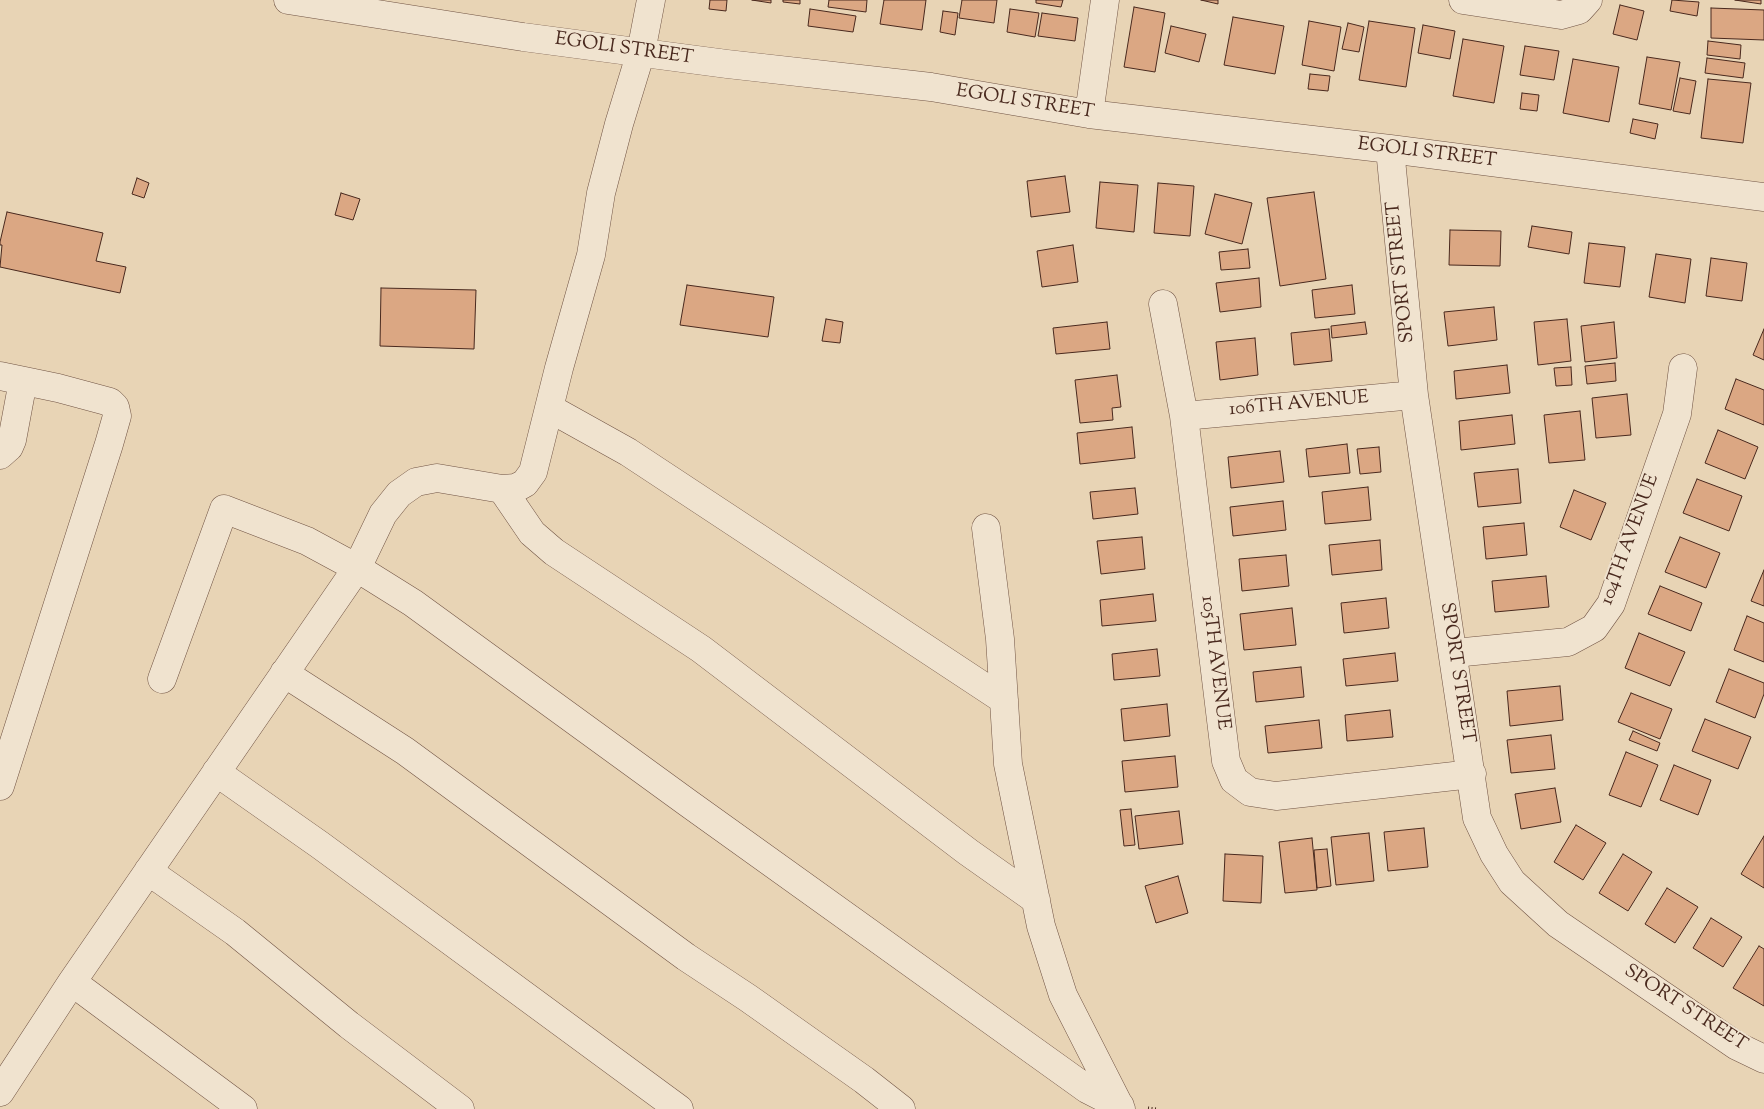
<!DOCTYPE html>
<html>
<head>
<meta charset="utf-8">
<style>
  body { margin:0 }
  canvas { display:block; background:#e8d4b5 }
</style>
</head>
<body>
<canvas width="1764" height="1109"></canvas>
<script>
const g = document.querySelector('canvas').getContext('2d');
g.lineJoin = 'round';
function fill(path, color) { g.fillStyle = color; g.fill(path, 'evenodd'); }
const poly = rows => new Path2D(rows.map(r => 'M' + r).join(''));
function strokePath(path, color, width, dash) { g.strokeStyle = color; g.lineWidth = width; g.lineCap = dash ? 'butt' : 'round'; g.setLineDash(dash || []); g.stroke(path); }
function label(font, color, halo, rows, align = 'center') {
  g.font = font + ' "Sorts Mill Goudy",serif'; g.lineWidth = 4; g.setLineDash([]); g.textBaseline = 'middle'; g.strokeStyle = halo; g.fillStyle = color; for (const [text, x, y, turn = 0] of rows) {
    g.save(); g.translate(x, y); g.rotate((+turn || 0) * Math.PI / 180); g.textAlign = isNaN(turn) ? turn : align; if (halo) g.strokeText(text, 0, 0); g.fillText(text, 0, 0); g.restore();
  }
}
const building = poly([
  [710,0,727,0,726,11,709,9,710,0],
  [752,0,771,0,771,3,752,0],
  [783,0,800,0,800,4,783,2,783,0],
  [829,0,867,0,866,12,828,7,829,0],
  [884,0,926,0,922,30,880,24,884,0],
  [962,0,997,0,994,23,959,18,962,0],
  [1036,0,1063,0,1061,7,1036,3,1036,0],
  [1201,0,1218,0,1218,4,1201,0],
  [1672,0,1699,2,1697,16,1670,11,1672,0],
  [1735,0,1761,0,1761,4,1735,0],
  [1620,5,1644,11,1637,40,1613,34,1620,5],
  [1134,7,1165,13,1155,72,1124,67,1134,7],
  [1711,8,1764,10,1764,40,1711,38,1711,8],
  [810,9,856,16,853,32,808,26,810,9],
  [1010,9,1039,13,1035,37,1007,32,1010,9],
  [943,11,958,13,955,35,940,32,943,11],
  [1042,13,1078,18,1075,41,1038,36,1042,13],
  [1233,17,1284,26,1275,74,1224,65,1233,17],
  [1309,21,1341,27,1334,71,1302,65,1309,21],
  [1369,21,1415,28,1406,87,1359,80,1369,21],
  [1348,23,1364,27,1359,52,1342,49,1348,23],
  [1423,25,1455,31,1450,59,1418,53,1423,25],
  [1171,26,1206,34,1199,62,1165,53,1171,26],
  [1463,39,1504,46,1494,103,1453,96,1463,39],
  [1708,41,1741,45,1740,59,1707,55,1708,41],
  [1525,46,1559,51,1554,80,1520,75,1525,46],
  [1647,57,1680,62,1671,110,1639,104,1647,57],
  [1707,58,1745,63,1743,78,1705,73,1707,58],
  [1573,59,1619,67,1609,122,1563,113,1573,59],
  [1310,74,1330,76,1328,91,1308,89,1310,74],
  [1680,78,1696,81,1690,114,1673,111,1680,78],
  [1708,79,1751,83,1743,143,1701,138,1708,79],
  [1522,93,1539,95,1537,111,1520,109,1522,93],
  [1633,119,1658,124,1655,139,1630,133,1633,119],
  [1065,176,1070,212,1031,217,1027,181,1065,176],
  [137,178,149,183,144,198,132,194,137,178],
  [1100,182,1138,185,1134,232,1096,228,1100,182],
  [1158,183,1194,186,1190,236,1154,233,1158,183],
  [1314,192,1326,279,1280,286,1267,198,1314,192],
  [341,193,360,199,353,220,335,215,341,193],
  [1215,194,1252,203,1242,244,1205,234,1215,194],
  [7,212,103,233,96,261,126,267,120,293,0,267,2,245,0,245,0,242,7,212],
  [1532,226,1572,232,1569,254,1528,247,1532,226],
  [1450,230,1501,231,1500,266,1449,265,1450,230],
  [1589,243,1625,247,1620,287,1584,283,1589,243],
  [1073,245,1078,282,1042,287,1037,251,1073,245],
  [1248,249,1250,268,1221,270,1219,252,1248,249],
  [1656,254,1691,259,1685,303,1649,297,1656,254],
  [1711,258,1747,263,1742,301,1706,296,1711,258],
  [1259,278,1261,307,1220,312,1216,283,1259,278],
  [687,285,774,297,768,337,680,325,687,285],
  [1352,285,1355,314,1315,318,1312,290,1352,285],
  [381,288,476,290,474,349,380,346,381,288],
  [1494,307,1497,340,1448,346,1444,312,1494,307],
  [826,319,843,322,840,343,822,341,826,319],
  [1567,319,1571,361,1538,365,1534,322,1567,319],
  [1107,322,1110,349,1056,354,1053,328,1107,322],
  [1365,322,1367,334,1332,338,1331,326,1365,322],
  [1614,322,1617,358,1585,362,1581,326,1614,322],
  [1329,329,1332,361,1294,365,1291,333,1329,329],
  [1764,329,1764,360,1753,355,1764,329],
  [1255,338,1258,375,1220,380,1216,342,1255,338],
  [1615,363,1616,381,1587,384,1585,366,1615,363],
  [1507,365,1510,393,1456,399,1454,371,1507,365],
  [1571,367,1572,385,1556,386,1554,368,1571,367],
  [1117,375,1121,407,1112,408,1113,420,1080,423,1075,380,1117,375],
  [1736,379,1764,390,1764,425,1725,409,1736,379],
  [1627,394,1631,435,1596,438,1592,398,1627,394],
  [1580,411,1585,460,1549,463,1544,415,1580,411],
  [1512,415,1515,444,1461,450,1459,421,1512,415],
  [1132,427,1135,458,1080,464,1077,433,1132,427],
  [1718,430,1758,447,1745,479,1705,463,1718,430],
  [1347,444,1350,473,1309,477,1306,449,1347,444],
  [1379,447,1381,472,1360,474,1357,449,1379,447],
  [1280,451,1284,482,1231,488,1228,457,1280,451],
  [1518,469,1521,503,1478,507,1474,473,1518,469],
  [1697,479,1742,496,1729,531,1683,513,1697,479],
  [1368,487,1371,520,1325,524,1322,492,1368,487],
  [1135,488,1138,514,1093,519,1090,492,1135,488],
  [1574,490,1606,503,1591,540,1560,527,1574,490],
  [1283,501,1286,530,1233,536,1230,507,1283,501],
  [1524,523,1527,555,1486,559,1483,527,1524,523],
  [1142,537,1145,569,1101,574,1097,541,1142,537],
  [1680,537,1720,553,1706,588,1665,572,1680,537],
  [1380,540,1382,570,1332,575,1329,545,1380,540],
  [1286,555,1289,586,1242,591,1239,559,1286,555],
  [1764,570,1764,606,1751,601,1764,570],
  [1546,576,1549,607,1495,612,1492,581,1546,576],
  [1660,586,1702,603,1691,631,1648,614,1660,586],
  [1153,594,1156,621,1102,626,1100,600,1153,594],
  [1386,598,1389,628,1344,633,1341,603,1386,598],
  [1292,608,1296,645,1244,650,1240,614,1292,608],
  [1747,616,1764,623,1764,662,1734,650,1747,616],
  [1639,633,1685,652,1670,686,1625,668,1639,633],
  [1157,649,1160,676,1114,680,1112,654,1157,649],
  [1395,653,1398,681,1346,686,1343,659,1395,653],
  [1301,667,1304,697,1256,702,1253,672,1301,667],
  [1729,669,1764,683,1764,694,1755,718,1716,702,1729,669],
  [1560,686,1563,720,1510,726,1507,691,1560,686],
  [1631,693,1672,709,1660,739,1618,722,1631,693],
  [1167,704,1170,736,1124,741,1121,709,1167,704],
  [1390,710,1393,737,1347,741,1345,715,1390,710],
  [1705,719,1751,737,1738,769,1692,751,1705,719],
  [1319,720,1322,748,1268,753,1265,726,1319,720],
  [1633,731,1660,743,1657,751,1629,740,1633,731],
  [1551,735,1555,769,1511,773,1507,740,1551,735],
  [1626,752,1658,765,1641,807,1609,795,1626,752],
  [1175,756,1178,787,1125,792,1122,761,1175,756],
  [1674,765,1711,780,1698,815,1660,800,1674,765],
  [1555,788,1561,822,1521,829,1515,794,1555,788],
  [1131,809,1135,845,1124,846,1120,810,1131,809],
  [1179,811,1183,844,1139,849,1135,816,1179,811],
  [1576,825,1606,843,1583,880,1554,862,1576,825],
  [1424,828,1428,867,1388,871,1384,832,1424,828],
  [1369,833,1374,881,1336,885,1331,837,1369,833],
  [1764,836,1764,888,1741,874,1764,836],
  [1312,838,1317,890,1285,893,1279,842,1312,838],
  [1327,849,1331,886,1317,888,1314,850,1327,849],
  [1225,854,1263,856,1261,903,1223,901,1225,854],
  [1623,854,1652,872,1628,911,1599,893,1623,854],
  [1178,876,1188,913,1156,923,1145,886,1178,876],
  [1667,888,1698,907,1675,943,1645,924,1667,888],
  [1711,918,1742,937,1723,967,1693,948,1711,918],
  [1759,946,1764,949,1764,1006,1733,988,1759,946]
]);
fill(building, '#dba783');
strokePath(building, '#49291e', 1);
const minor = poly([
  [288,0,523,37,727,64,931,87,1089,114,1390,149,1764,197],
  [1463,0,1561,15,1579,10,1588,0],
  [1089,114,1105,0],
  [1390,149,1414,395,1477,818,1494,854,1512,882,1558,924,1737,1046,1764,1059],
  [1163,304,1184,416,1226,761,1234,780,1250,792,1276,796,1472,774],
  [0,376,58,388,110,402,115,407,117,416,109,444,0,786],
  [549,408,628,452,1004,700],
  [1184,416,1414,395],
  [0,455,9,447,12,440,23,381],
  [502,489,532,533,554,552,701,649,968,852,1036,900],
  [986,528,1000,639,1008,764,1041,926,1063,995,1121,1109],
  [1454,653,1568,642,1594,628,1611,604,1677,414,1683,368],
  [284,673,405,751,686,957,748,998,864,1080,901,1109],
  [162,679,224,509,307,541,357,568,413,603,688,803,1087,1089,1120,1106],
  [216,772,320,845,679,1109],
  [148,871,235,932,349,1025,460,1109],
  [72,982,243,1109],
  [0,1092,72,982,357,568,383,514,399,494,416,482,437,478,502,489,516,488,525,483,533,472,559,368,591,255,601,193,619,124,641,52,651,0]
]);
strokePath(minor, '#715444', 29);
strokePath(poly([
  [1148,1108,1157,1109]
]), '#49291e', 3, [1, 2.5]);
strokePath(minor, '#f0e3cf', 28);
label('19px', '#49291e', '#f0e3cf', [
  ["EGOLI STREET",624,50,8],
  ["EGOLI STREET",1025,103,9],
  ["EGOLI STREET",1427,154,7],
  ["SPORT STREET",1402,272,-96],
  ["106TH AVENUE",1299,405,-5],
  ["104TH AVENUE",1631,540,-70],
  ["105TH AVENUE",1214,663,83],
  ["SPORT STREET",1456,673,81],
  ["SPORT STREET",1685,1009,33]
]);
</script>
</body>
</html>
